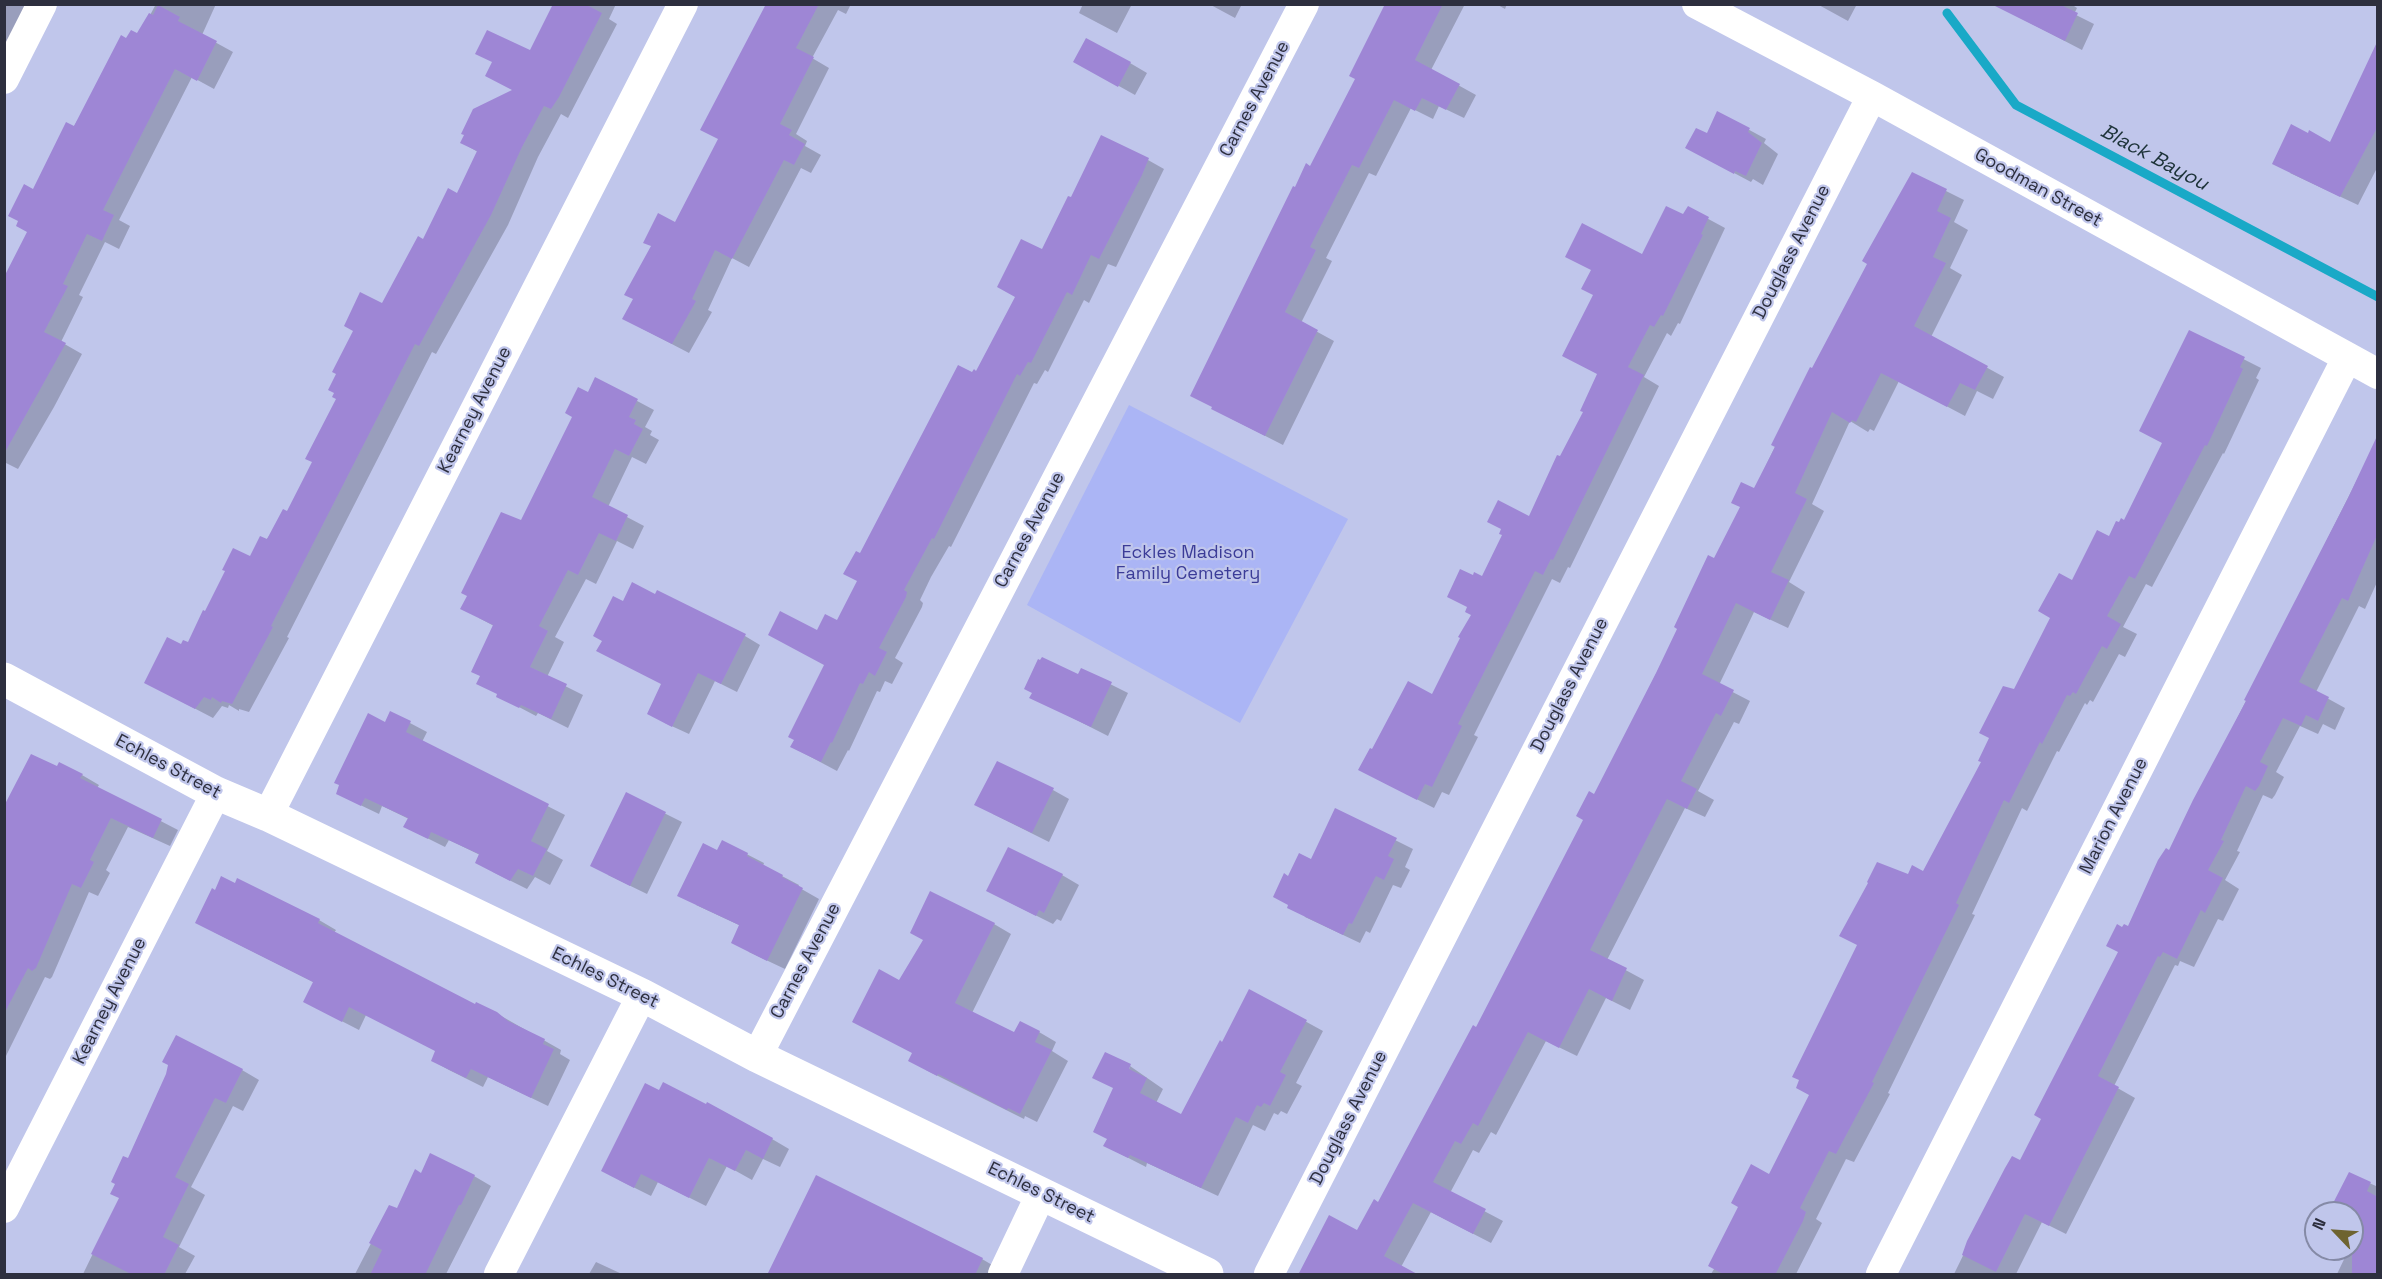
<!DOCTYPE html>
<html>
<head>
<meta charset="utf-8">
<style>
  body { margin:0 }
  #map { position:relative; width:2382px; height:1279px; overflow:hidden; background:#c0c6eb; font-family:"Space Grotesk",sans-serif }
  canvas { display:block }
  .frame { position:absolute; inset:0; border:6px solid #2d2f3e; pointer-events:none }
  .north { position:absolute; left:2304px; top:1201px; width:60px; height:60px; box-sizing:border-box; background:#c0c6eb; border:2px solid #858aa6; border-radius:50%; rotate:295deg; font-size:16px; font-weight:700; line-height:24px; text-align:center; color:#2d2f3e }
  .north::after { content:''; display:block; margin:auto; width:21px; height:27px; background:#6e6330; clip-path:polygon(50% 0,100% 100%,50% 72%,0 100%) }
</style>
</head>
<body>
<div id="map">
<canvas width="2382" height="1279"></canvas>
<div class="frame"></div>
<div class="north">N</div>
</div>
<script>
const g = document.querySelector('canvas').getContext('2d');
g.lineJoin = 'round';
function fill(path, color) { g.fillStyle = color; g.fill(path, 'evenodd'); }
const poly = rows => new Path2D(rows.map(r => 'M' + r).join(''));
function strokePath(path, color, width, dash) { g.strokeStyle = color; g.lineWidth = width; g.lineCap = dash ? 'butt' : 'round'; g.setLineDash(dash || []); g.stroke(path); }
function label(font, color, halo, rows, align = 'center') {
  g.font = font + ' "Space Grotesk",sans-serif'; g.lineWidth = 4.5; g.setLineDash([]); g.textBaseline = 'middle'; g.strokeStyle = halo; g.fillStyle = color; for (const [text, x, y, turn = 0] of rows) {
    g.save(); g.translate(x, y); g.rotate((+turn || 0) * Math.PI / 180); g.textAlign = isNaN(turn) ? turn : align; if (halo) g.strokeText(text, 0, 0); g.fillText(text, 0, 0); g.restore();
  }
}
fill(poly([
  [1129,405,1348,519,1240,723,1027,605]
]), '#abb5f5');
fill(poly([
  [4,4,28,4,4,87],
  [156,4,216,4,202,35,233,52,214,89,192,77,119,220,130,226,119,249,105,242,79,295,83,297,61,342,82,354,54,407,18,469,4,462,4,290,29,232,34,191,127,40,141,32],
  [554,4,616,4,609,19,617,24,568,118,561,114,538,157,508,225,436,354,432,352,287,637,289,638,249,712,239,709,239,711,229,705,228,708,222,706,213,718,146,683,182,646,188,644,206,613,288,513,314,462,383,305,423,241,458,195,478,152,462,143,514,90],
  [767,4,851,4,846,14,838,10,812,58,829,68,796,134,807,141,805,146,821,155,811,173,801,168,749,267,732,258,708,310,712,312,689,353,641,328,675,224,719,139],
  [1083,4,1132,4,1117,33,1079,13],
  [1209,4,1242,4,1235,18],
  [1387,4,1465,4,1431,70,1476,95,1464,118,1439,106,1433,119,1411,108,1376,176,1369,173,1326,258,1332,261,1301,323,1334,341,1283,445,1230,418,1295,189,1311,168,1356,79],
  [1496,4,1507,4,1505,9],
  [1817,4,1857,4,1848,21],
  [2007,4,2071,4,2077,8,2074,14,2094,24,2082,50,2005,10],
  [2378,41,2378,166,2358,205,2290,173,2331,144],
  [1130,63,1147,73,1135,95,1092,71],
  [1718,113,1766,139,1764,143,1778,154,1763,185,1753,179,1751,182,1704,157,1707,135],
  [1148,160,1164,169,1116,267,1108,264,1089,303,1084,300,1048,372,1045,370,1037,384,1034,383,951,547,949,546,931,577,920,600,923,603,922,607,895,658,903,663,892,684,885,681,880,692,877,691,849,751,848,750,837,771,792,747,825,665,818,632,837,622,858,581,861,555,973,374,977,373,1072,199],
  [1912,174,1964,200,1954,222,1968,230,1950,268,1962,275,1931,337,2004,377,1993,399,1977,391,1965,416,1899,381,1874,431,1870,429,1868,432,1850,421,1812,504,1824,511,1789,582,1805,592,1788,628,1754,612,1719,685,1750,701,1739,724,1734,722,1698,791,1714,800,1705,817,1685,808,1607,960,1644,980,1630,1010,1606,998,1577,1056,1546,1041,1496,1135,1491,1132,1479,1153,1473,1150,1450,1193,1503,1221,1491,1243,1431,1212,1401,1267,1299,1274,1358,1232,1379,1204,1476,1029,1585,820,1594,796,1714,560,1754,490,1812,370,1869,264],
  [1688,208,1725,228,1680,324,1678,323,1671,336,1667,333,1644,377,1659,386,1570,568,1568,567,1560,583,1552,579,1474,735,1478,737,1449,795,1442,792,1434,808,1377,779,1373,751,1433,696,1472,615,1473,577,1483,578,1530,518,1584,412,1642,256,1684,216],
  [2190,332,2261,368,2256,378,2259,380,2224,454,2223,453,2152,587,2146,584,2123,627,2137,634,2125,657,2119,654,2093,702,2090,700,2087,705,2085,703,2059,752,2057,751,2027,811,2022,808,1972,914,1975,915,1888,1093,1890,1094,1854,1162,1846,1159,1816,1219,1822,1223,1796,1274,1711,1274,1770,1176,1811,1095,1908,876,1924,873,1983,762,2015,691,2073,582,2124,522,2164,443],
  [596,379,654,410,645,427,652,431,650,435,659,440,646,464,632,457,608,507,644,526,633,549,617,541,596,584,586,579,555,637,564,642,547,677,583,695,568,728,538,713,536,716,498,696,499,695,481,676,494,626,479,618,522,522],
  [2372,450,2378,453,2378,580,2365,609,2359,606,2316,692,2345,708,2335,730,2323,724,2318,734,2300,726,2276,772,2284,777,2275,795,2272,799,2263,795,2237,851,2240,852,2225,880,2239,889,2223,921,2218,919,2194,967,2180,961,2178,966,2175,965,2114,1086,2135,1098,2066,1234,2042,1222,2016,1274,1954,1274,2006,1168,2020,1162,2043,1118,2120,952,2123,929,2128,928,2170,852],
  [624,603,745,636,760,645,737,692,715,681,689,734,665,723,663,684,603,640],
  [1082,670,1128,693,1108,736,1031,697,1079,676],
  [391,713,427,732,422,742,565,815,547,851,563,860,550,885,535,877,527,889,493,872,480,855,449,840,445,847,405,827,409,819,382,806,379,814,354,802],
  [57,768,82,775,99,785,97,788,178,830,170,846,128,827,106,870,110,873,98,896,89,892,52,977,50,979,45,977,4,1060,4,876],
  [1053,790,1069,799,1049,842,993,814],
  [626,794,682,822,647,894,608,875],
  [1335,810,1413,849,1405,867,1410,870,1401,888,1393,885,1370,933,1366,931,1360,943,1305,917,1288,878,1312,861],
  [723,842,764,863,763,866,799,885,798,887,819,899,785,969,749,952,741,926,696,905],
  [1062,875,1079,885,1061,921,1057,919,1053,924,1005,900],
  [319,920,336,930,334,933,476,1006,496,1013,561,1050,560,1054,570,1060,548,1106,488,1077,483,1087,449,1070,433,1061,437,1051,366,1015,359,1030,322,1011,315,983,214,932],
  [994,924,1011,934,972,1013,1015,1034,1039,1032,1056,1042,1052,1051,1068,1061,1037,1122,1025,1116,1024,1119,926,1070,913,1053,900,982],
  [1250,991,1323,1031,1296,1083,1302,1086,1287,1114,1281,1111,1278,1115,1274,1113,1265,1131,1253,1125,1218,1196,1147,1163,1146,1167,1105,1146,1130,1066,1163,1089,1156,1103,1181,1116,1223,1044],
  [242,1070,259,1080,243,1111,233,1106,191,1187,205,1195,179,1247,195,1256,185,1274,83,1274,120,1198,128,1160],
  [645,1085,772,1139,789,1149,780,1167,763,1159,752,1180,727,1166,706,1206,658,1182,651,1196,619,1180],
  [2349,1174,2376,1186,2378,1183,2378,1274,2337,1274,2349,1249,2352,1249,2352,1213,2330,1213],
  [422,1175,474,1176,491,1186,446,1274,355,1274,390,1207,397,1210],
  [982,1259,999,1269,1000,1274,769,1274],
  [596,1262,622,1274,589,1274]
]), '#0003');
strokePath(poly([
  [1947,13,2016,105,2378,297]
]), '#19a9c7', 9);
fill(poly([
  [553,4,585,4,602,13,559,97,551,109,544,106,522,147,491,215,419,346,415,344,271,626,273,627,232,704,222,701,221,703,212,697,211,700,204,697,195,709,144,683,167,637,181,644,183,640,188,642,203,610,205,611,225,571,222,570,233,548,250,556,260,536,267,539,283,509,287,511,312,462,305,459,336,399,332,397,334,393,328,390,336,374,332,372,353,331,344,326,360,292,382,303,418,236,423,239,448,188,457,193,477,151,460,143,464,135,461,134,473,109,512,90,485,76,492,62,475,54,487,30,530,50],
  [766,4,819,4,796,48,814,57,780,124,792,130,789,135,805,144,794,165,784,160,732,259,715,250,692,299,696,301,672,344,622,319,633,299,624,295,651,246,643,243,658,213,675,222,718,139,700,130],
  [1385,4,1443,4,1415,60,1460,84,1446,110,1422,98,1415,111,1394,100,1359,168,1352,165,1310,247,1316,250,1285,312,1318,330,1265,436,1211,409,1212,407,1190,396,1293,186,1295,187,1306,163,1310,166,1355,79,1349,76],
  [1991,4,2059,4,2078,13,2065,41],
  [158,5,180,17,178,21,217,41,197,81,175,69,103,210,114,215,102,241,87,234,63,284,68,286,44,332,66,343,4,454,4,277,27,232,16,226,18,221,8,216,24,184,33,189,66,122,74,126,121,35,126,38,131,30,137,33,149,13,153,15],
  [1086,38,1131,62,1118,87,1073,62],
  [2378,40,2378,126,2340,197,2272,164,2291,124,2308,133,2309,130,2330,142],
  [1717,111,1750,128,1748,132,1762,143,1746,176,1735,171,1734,174,1685,148,1696,128,1707,133],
  [1101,135,1149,158,1142,175,1099,259,1091,255,1072,295,1067,292,1031,363,1028,362,1020,376,1017,374,934,539,932,538,904,590,907,592,906,597,879,648,887,652,875,676,869,672,863,684,860,683,832,743,831,742,821,762,790,747,794,740,788,737,824,665,768,635,780,611,817,630,825,614,837,620,857,581,843,574,856,551,860,553,958,365,972,372,974,369,976,371,1015,297,997,287,1021,239,1042,249,1068,196,1071,197],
  [1912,172,1947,189,1937,211,1951,218,1933,257,1946,263,1914,326,1988,366,1975,390,1960,383,1947,407,1881,373,1856,422,1852,420,1850,423,1832,412,1795,493,1807,499,1771,572,1789,580,1770,620,1736,603,1702,674,1734,690,1721,716,1716,713,1681,781,1697,789,1687,809,1667,799,1590,950,1627,968,1612,1001,1589,989,1559,1048,1528,1032,1478,1126,1473,1123,1461,1144,1455,1141,1433,1182,1486,1209,1473,1234,1413,1203,1384,1256,1419,1275,1298,1275,1329,1215,1357,1230,1374,1199,1378,1202,1473,1025,1476,1027,1583,820,1576,816,1589,791,1594,794,1656,673,1677,629,1674,627,1708,555,1714,558,1740,507,1731,503,1741,482,1754,488,1775,447,1771,445,1810,367,1812,368,1867,264,1862,261],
  [1666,206,1683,214,1688,206,1709,217,1701,234,1703,235,1663,316,1661,315,1654,327,1650,325,1628,367,1644,375,1553,560,1551,559,1543,575,1535,571,1458,724,1462,726,1432,787,1425,784,1417,800,1358,770,1370,748,1372,749,1408,681,1432,694,1460,638,1458,637,1471,615,1465,612,1467,607,1447,597,1460,569,1473,575,1474,572,1482,576,1502,535,1499,534,1501,529,1487,522,1498,500,1529,516,1557,455,1560,456,1583,412,1580,411,1597,374,1562,356,1593,295,1581,289,1591,270,1565,257,1582,223,1642,254],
  [2189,330,2245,357,2240,367,2243,369,2207,446,2205,445,2135,579,2129,576,2107,616,2121,624,2107,649,2102,646,2076,694,2073,692,2070,696,2067,695,2042,744,2040,742,2009,803,2004,800,1956,903,1959,905,1872,1082,1874,1083,1836,1154,1829,1151,1800,1208,1806,1212,1803,1221,1775,1275,1725,1275,1708,1266,1738,1207,1731,1203,1751,1164,1769,1174,1809,1095,1796,1088,1799,1080,1792,1077,1857,945,1839,936,1868,883,1867,882,1877,862,1908,874,1912,865,1923,871,1981,762,1978,761,1989,738,1979,733,2003,686,2014,689,2050,618,2038,611,2059,573,2072,580,2097,530,2109,536,2116,521,2119,522,2121,518,2124,520,2162,443,2139,431],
  [595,377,638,399,629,417,636,420,634,424,643,429,629,456,615,449,592,497,628,515,616,541,599,533,578,575,568,570,539,626,548,631,530,667,567,684,551,719,521,705,519,708,496,697,497,694,476,684,480,676,471,672,493,625,460,609,467,596,461,593,501,512,521,520,572,417,565,413,578,387,588,392],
  [2378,434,2378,533,2348,601,2342,598,2299,682,2329,697,2318,721,2306,715,2301,726,2283,718,2260,762,2268,766,2259,786,2255,791,2246,786,2221,840,2224,841,2208,870,2223,878,2205,913,2201,910,2177,959,2163,952,2160,957,2158,956,2098,1076,2119,1087,2049,1226,2025,1214,1996,1272,1962,1255,1967,1241,2005,1168,2012,1156,2020,1160,2041,1119,2034,1115,2118,952,2106,946,2117,924,2122,927,2124,924,2128,926,2158,860,2166,848,2169,850,2193,800,2246,701,2244,700,2348,498],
  [632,582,655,594,657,590,746,634,721,684,698,673,672,727,647,714,661,684,596,651,602,641,593,636,613,596,623,601],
  [1042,657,1078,674,1081,668,1112,682,1091,727,1029,698,1032,693,1024,689,1038,659,1040,660],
  [390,711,411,721,406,732,549,804,531,841,547,849,533,876,518,869,510,881,475,863,479,854,431,832,428,839,403,827,408,818,365,798,361,806,336,794,339,785,334,783,368,713,385,722],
  [31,754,57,766,59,762,83,774,80,778,162,819,153,838,111,818,90,860,94,862,81,888,72,884,36,968,32,971,28,968,4,1014,4,806],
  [997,761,1054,788,1032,833,974,805],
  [626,792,666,812,630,886,590,866],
  [1335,808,1397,838,1388,856,1394,859,1384,880,1376,876,1352,924,1349,923,1343,935,1287,908,1288,905,1273,897,1284,873,1288,876,1299,853,1311,859],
  [722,840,748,853,747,856,783,875,782,877,803,888,767,961,731,943,739,925,677,896,703,843,717,850],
  [1008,847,1063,874,1044,913,1039,910,1036,916,986,891],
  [221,876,235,883,237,878,320,919,318,923,475,1004,476,1002,497,1012,508,1021,545,1039,543,1044,554,1049,531,1098,471,1069,466,1078,431,1061,435,1051,349,1007,342,1022,303,1002,313,982,195,923,212,888,215,890],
  [930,891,995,923,955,1003,1014,1032,1020,1021,1040,1031,1035,1042,1052,1050,1020,1114,1008,1108,1007,1110,938,1074,937,1076,908,1061,912,1053,852,1022,879,969,899,980,923,940,910,933],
  [1249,989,1307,1020,1280,1072,1286,1075,1270,1106,1264,1103,1261,1107,1257,1105,1248,1123,1236,1117,1201,1188,1130,1155,1128,1158,1103,1146,1107,1139,1093,1132,1113,1088,1092,1078,1105,1052,1131,1064,1129,1069,1147,1078,1140,1093,1181,1114,1220,1040,1222,1042],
  [176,1035,243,1069,226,1103,215,1098,175,1177,189,1184,163,1237,179,1245,164,1275,133,1275,91,1254,119,1198,110,1194,115,1184,111,1182,123,1156,128,1158,166,1074,168,1065,162,1062],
  [663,1082,706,1104,707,1102,773,1138,763,1159,746,1150,735,1171,709,1158,689,1198,641,1174,634,1188,601,1171,645,1083,659,1090],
  [430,1153,475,1175,461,1205,459,1205,425,1275,370,1275,382,1250,369,1243,389,1205,397,1208,415,1169,421,1173],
  [2349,1172,2371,1182,2367,1191,2378,1197,2378,1275,2352,1275,2352,1213,2328,1213],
  [816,1175,983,1258,975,1275,767,1275]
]), '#9e86d5');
strokePath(poly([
  [1697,4,1872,96,2378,374],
  [4,79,42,4],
  [268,815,683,4],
  [757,1056,1304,4],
  [4,1208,216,793],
  [499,1274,642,995],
  [1003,1274,1041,1194],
  [1269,1274,1872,96],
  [1881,1274,2347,358]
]), '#fff', 30);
strokePath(poly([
  [4,679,216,793,268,815,642,995,757,1056,1207,1274]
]), '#fff', 33);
label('18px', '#2d2f3e', '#c0c6eb', [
  ["Carnes Avenue",1255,99,-62],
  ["Goodman Street",2038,188,29],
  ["Douglass Avenue",1792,252,-63],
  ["Kearney Avenue",475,410,-63],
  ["Carnes Avenue",1030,530,-62],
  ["Douglass Avenue",1570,685,-63],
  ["Echles Street",168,767,28],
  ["Marion Avenue",2114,816,-63],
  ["Carnes Avenue",806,961,-62],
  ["Echles Street",605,978,26],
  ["Kearney Avenue",110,1001,-63],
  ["Douglass Avenue",1349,1118,-63],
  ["Echles Street",1041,1193,26]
]);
label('18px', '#3b3c98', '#c0c6eb', [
  ["Eckles Madison",1188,553],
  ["Family Cemetery",1188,574]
]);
label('italic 20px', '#1c3238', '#c0c6eb', [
  ["Black Bayou",2154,158,28]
]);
</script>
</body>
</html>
